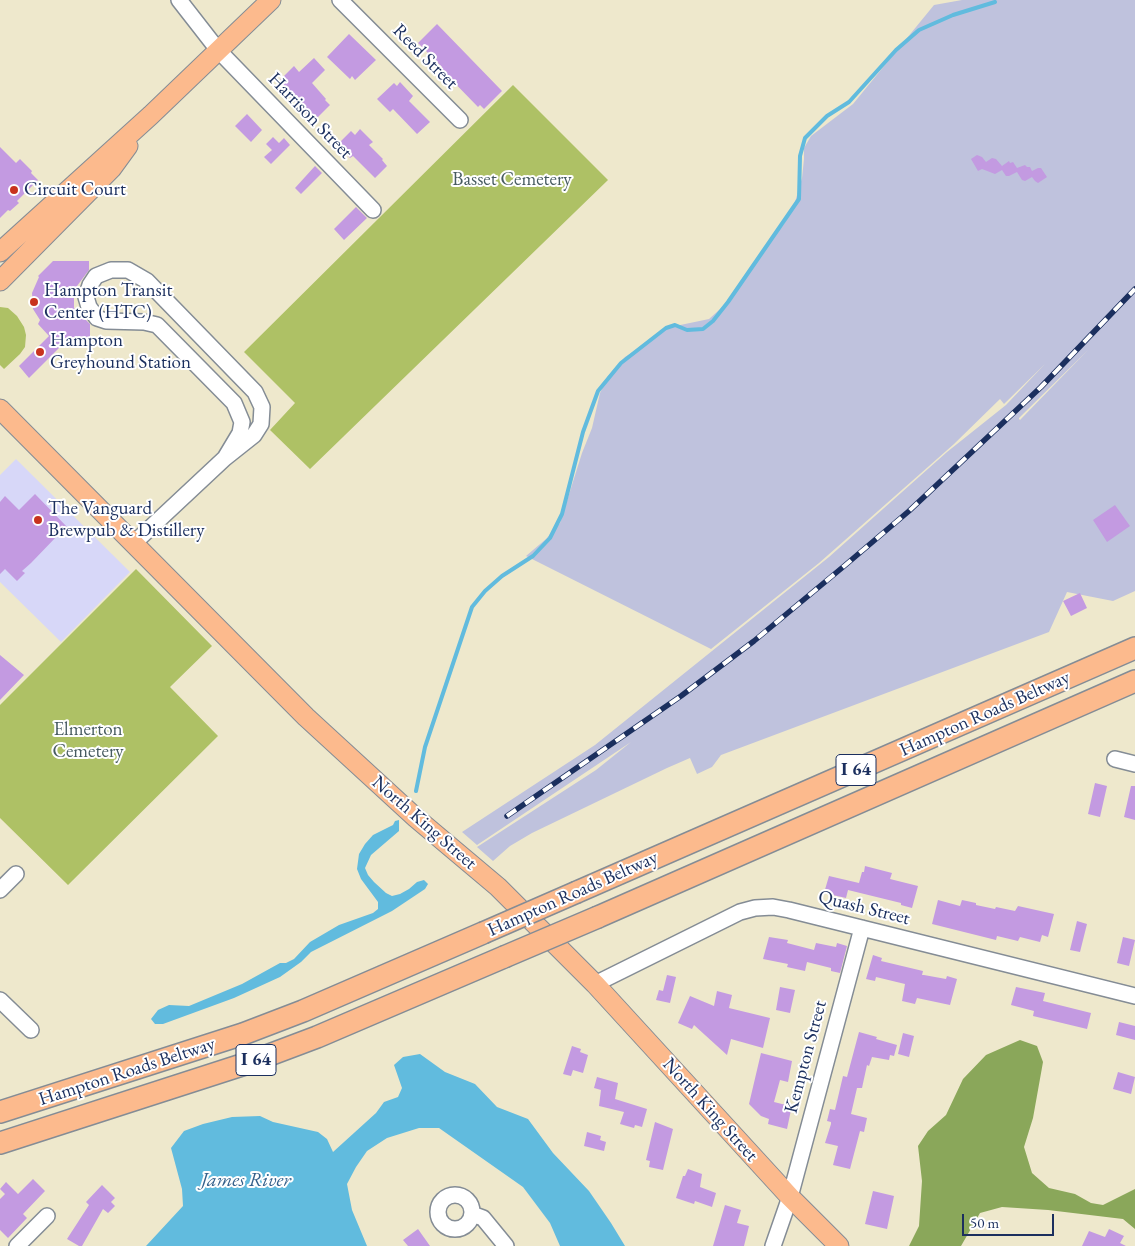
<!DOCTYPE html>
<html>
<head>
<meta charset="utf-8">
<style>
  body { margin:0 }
  #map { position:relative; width:1135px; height:1246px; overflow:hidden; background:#eee8cc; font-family:"EB Garamond",serif }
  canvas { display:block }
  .scale { position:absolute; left:962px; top:1214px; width:92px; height:22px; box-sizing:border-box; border:2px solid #1b2f5e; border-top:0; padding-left:6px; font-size:15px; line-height:18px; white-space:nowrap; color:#1b2f5e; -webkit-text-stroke:4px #fff; paint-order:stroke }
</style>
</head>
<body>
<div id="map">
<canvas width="1135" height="1246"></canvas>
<div class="scale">50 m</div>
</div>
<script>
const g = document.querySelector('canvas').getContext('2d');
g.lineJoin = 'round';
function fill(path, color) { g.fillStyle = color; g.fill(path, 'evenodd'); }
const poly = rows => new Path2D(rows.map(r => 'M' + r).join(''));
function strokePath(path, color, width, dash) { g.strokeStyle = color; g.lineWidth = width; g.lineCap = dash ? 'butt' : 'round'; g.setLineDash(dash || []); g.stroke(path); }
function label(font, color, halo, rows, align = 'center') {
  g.font = font + ' "EB Garamond",serif'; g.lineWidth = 4; g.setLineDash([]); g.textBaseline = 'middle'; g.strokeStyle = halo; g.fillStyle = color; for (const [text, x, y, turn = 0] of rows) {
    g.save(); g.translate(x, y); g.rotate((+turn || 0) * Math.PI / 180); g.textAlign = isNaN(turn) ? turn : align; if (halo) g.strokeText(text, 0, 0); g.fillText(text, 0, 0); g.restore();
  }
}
fill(poly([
  [16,459,130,572,61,642,0,582,0,475]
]), '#d7d7f8');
fill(poly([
  [962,0,1135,0,1135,591,1113,601,1067,592,1049,632,721,755,712,767,697,774,690,758,667,768,532,833,510,846,493,861,477,847,596,770,631,742,477,845,462,832,595,745,829,557,947,452,1006,405,1045,364,1004,404,1000,399,954,444,819,563,711,649,526,556,546,539,560,523,582,453,592,428,600,393,608,376,625,357,650,341,666,328,709,319,728,302,760,253,784,224,795,202,802,178,804,159,804,148,811,136,853,104,934,5],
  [1088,350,1020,420,1019,419,1019,418]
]), '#bfc2dd');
fill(poly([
  [513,85,608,180,310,469,270,430,295,403,244,352],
  [0,307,8,308,17,316,24,327,26,335,25,347,20,354,4,369,0,365],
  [136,569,212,646,170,687,218,736,68,885,0,818,0,705]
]), '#aec165');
fill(poly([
  [1020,1040,1037,1046,1043,1062,1033,1118,1024,1147,1032,1173,1049,1188,1075,1194,1091,1203,1103,1205,1135,1189,1135,1229,1123,1219,1048,1210,1002,1207,980,1213,961,1246,909,1246,919,1226,922,1181,918,1146,928,1131,946,1115,963,1079,986,1055]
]), '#8aa75a');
fill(poly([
  [399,820,399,831,371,855,365,868,368,875,374,882,386,893,392,896,400,894,409,889,417,882,424,880,428,884,425,889,392,911,311,952,301,962,280,977,234,998,163,1024,155,1024,151,1019,158,1010,169,1005,189,1006,242,984,280,963,286,963,294,959,310,942,339,925,373,913,378,909,378,902,361,879,357,869,359,854,365,844,373,835,393,825,395,821],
  [420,1054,445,1072,475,1084,497,1107,528,1119,553,1153,589,1191,611,1223,625,1246,560,1246,550,1223,523,1187,439,1128,419,1128,387,1138,367,1151,356,1167,347,1184,352,1210,367,1246,146,1246,183,1206,182,1189,171,1148,184,1131,203,1124,232,1117,260,1116,273,1122,318,1132,327,1139,333,1152,376,1113,384,1102,398,1097,402,1088,394,1065,403,1057]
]), '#61bbde');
strokePath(poly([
  [416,791,425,747,472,607,485,591,502,576,533,556,550,538,562,514,583,432,598,391,621,363,666,328,675,325,687,330,703,329,713,321,728,302,799,199,800,156,805,138,827,116,849,102,896,50,919,30,953,15,995,2]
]), '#61bbde', 4);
fill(poly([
  [437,24,502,91,484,109,480,105,478,107,441,69,442,67,418,43],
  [349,34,376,60,355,80,352,76,350,79,327,57],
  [314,58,325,70,312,83,326,99,325,100,330,105,313,122,305,115,307,114,287,94,288,92,278,82,294,66,299,72],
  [400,82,413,96,409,101,430,122,417,134,393,109,390,112,377,99,394,83,397,86],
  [247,114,262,130,251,142,235,126],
  [360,129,373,142,369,145,383,159,382,160,387,166,375,178,353,156,350,158,337,145,351,131,355,135],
  [273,137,279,143,284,138,290,145,271,164,264,157,272,150,266,144],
  [0,147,16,163,20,159,32,171,31,173,38,180,17,201,19,203,10,211,8,210,0,218],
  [977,155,982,157,986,162,992,158,996,159,1002,166,1009,161,1010,163,1013,162,1017,168,1025,165,1027,167,1030,167,1032,171,1038,168,1041,168,1047,177,1038,183,1035,181,1032,177,1025,181,1022,180,1017,172,1009,176,1006,176,1002,170,995,174,982,169,978,171,971,159],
  [315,166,322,173,301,194,295,188],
  [356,207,367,218,344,240,334,229],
  [53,261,89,261,89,270,74,290,74,308,90,324,90,338,69,338,29,378,19,366,49,336,38,324,40,320,33,309,32,293,39,277,38,276],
  [35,494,69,529,60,538,58,535,31,563,22,571,25,573,17,581,5,569,0,574,0,502,5,496,19,510],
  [1115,505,1130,526,1107,542,1093,520],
  [1080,593,1087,608,1071,616,1063,601],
  [0,655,24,675,0,700],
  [1095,783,1107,786,1100,817,1088,814],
  [1131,786,1135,786,1135,820,1124,817],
  [865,866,892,873,890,879,918,886,912,908,901,905,901,903,848,890,846,898,824,893,829,876,859,883,862,872,864,872],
  [938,900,960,906,962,900,976,903,976,905,995,909,996,907,1015,911,1018,906,1054,914,1048,937,1042,935,1040,942,1020,937,1018,941,997,936,996,940,932,924],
  [1077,921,1087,924,1080,952,1070,950],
  [769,937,788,940,787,943,814,950,816,943,836,947,837,943,847,946,840,973,831,971,831,968,807,962,805,971,787,967,788,964,763,959],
  [1123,937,1135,940,1129,966,1117,963],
  [873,955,882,958,881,961,923,971,922,975,924,975,946,979,947,976,957,979,950,1005,917,998,915,1004,902,1001,905,984,876,977,875,981,866,979],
  [667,975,676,977,670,1003,656,1000,659,990,663,991],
  [780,987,795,990,790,1013,776,1010],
  [1016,987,1045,993,1043,1001,1091,1013,1087,1029,1033,1016,1034,1011,1011,1005],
  [717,991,732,995,729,1008,770,1018,763,1048,731,1039,727,1055,694,1025,692,1029,678,1023,690,996,714,1006],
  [1119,1022,1135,1026,1135,1040,1116,1035],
  [859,1032,877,1037,876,1039,897,1045,894,1056,890,1055,889,1060,872,1057,869,1066,867,1065,862,1088,857,1088,851,1114,867,1118,864,1132,860,1131,850,1169,833,1165,838,1146,825,1143,831,1124,831,1122,827,1121,830,1109,835,1110,843,1076,847,1077],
  [903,1033,914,1036,909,1057,898,1054],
  [572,1046,581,1049,580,1052,588,1055,583,1073,573,1070,571,1076,563,1074],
  [761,1053,792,1061,788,1082,780,1080,774,1102,786,1105,785,1109,791,1110,787,1129,768,1124,769,1119,761,1116,749,1104],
  [1118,1072,1135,1077,1131,1094,1113,1089],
  [597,1077,618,1083,615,1099,647,1109,642,1127,635,1125,634,1128,620,1124,624,1112,599,1106,601,1090,594,1088],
  [655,1122,673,1129,663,1170,649,1167,650,1161,646,1160],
  [587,1132,601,1136,600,1140,606,1142,604,1151,584,1146],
  [688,1169,702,1174,700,1187,716,1193,712,1207,695,1201,694,1204,676,1198,683,1176,685,1176],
  [33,1179,45,1191,23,1214,27,1218,8,1238,0,1230,0,1199,5,1194,0,1189,6,1182,18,1194],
  [102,1185,115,1198,111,1202,115,1206,108,1213,103,1209,82,1246,79,1246,67,1239,89,1205,86,1202],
  [873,1191,894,1196,887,1229,865,1224],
  [725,1205,741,1210,737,1223,749,1226,744,1246,713,1246],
  [418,1229,430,1246,408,1246,403,1240],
  [1109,1229,1124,1236,1120,1243,1126,1246,1082,1246,1089,1231,1105,1237]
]), '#c39ae1');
const minor = poly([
  [179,0,218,50,373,210],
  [340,0,460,120],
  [133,544,225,458,254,435,261,424,262,407,255,392,147,281,128,270,111,270,96,276,90,285,86,297,89,307,97,318,106,321,144,322,157,325,234,403,242,422,240,433,225,458],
  [1115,759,1135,764],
  [0,890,16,874],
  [595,984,740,912,755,908,773,907,789,910,1135,996],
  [0,1000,31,1030],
  '438 1212a17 17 0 1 1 34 0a17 17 0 1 1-34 0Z',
  [472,1214,483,1218,506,1246],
  [17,1246,47,1216],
  [773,1246,790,1197,862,928]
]);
const major = poly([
  [0,252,151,115,271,0],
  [0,281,112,168,128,146],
  [0,409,306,717,416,818,498,887,595,984,790,1197,839,1246]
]);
const highway = poly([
  [577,892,1135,648],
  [598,917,1135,681],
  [0,1112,243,1034,303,1011,483,933],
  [0,1143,248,1063,317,1037,504,957]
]);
strokePath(minor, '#848c95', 18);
strokePath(major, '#848c95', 21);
strokePath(highway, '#848c95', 24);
strokePath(minor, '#fff', 15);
strokePath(major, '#fcba8d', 19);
strokePath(highway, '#fcba8d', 21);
const rail = poly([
  [507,816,681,696,754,641,843,567,909,511,1041,387,1135,289]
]);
strokePath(rail, '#1b2f5e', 5.5);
strokePath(rail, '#fff', 4, [11]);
const highwayBridge = poly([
  [483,933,577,892],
  [504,957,598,917]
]);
strokePath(highwayBridge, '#848c95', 24, []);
strokePath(highwayBridge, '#fcba8d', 21);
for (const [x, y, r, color] of [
  [14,190,5,"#c8321e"],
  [34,302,5,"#c8321e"],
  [40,352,5,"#c8321e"],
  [38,520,5,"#c8321e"]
]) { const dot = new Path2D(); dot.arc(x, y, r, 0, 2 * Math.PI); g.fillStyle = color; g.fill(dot); strokePath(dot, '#fff', 2); }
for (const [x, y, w] of [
  [856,770,40],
  [256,1060,40]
]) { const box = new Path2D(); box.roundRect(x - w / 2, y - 15.5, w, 31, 4); g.fillStyle = '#fff'; g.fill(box); strokePath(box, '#1b2f5e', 1); }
label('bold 18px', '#1b2f5e', null, [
  ["I 64",856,770],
  ["I 64",256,1060]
]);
label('19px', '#1b2f5e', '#fff', [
  ["Reed Street",425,57,45],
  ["Harrison Street",310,116,46],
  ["Hampton Roads Beltway",985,714,-24],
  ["North King Street",424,823,41],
  ["Hampton Roads Beltway",573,894,-24],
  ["Quash Street",864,908,14],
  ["Kempton Street",806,1057,-75],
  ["Hampton Roads Beltway",127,1072,-18],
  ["North King Street",710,1110,48]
]);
label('19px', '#475b60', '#fff', [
  ["Basset Cemetery",512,180],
  ["Elmerton",88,730],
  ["Cemetery",88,752]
]);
label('19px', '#1b2f5e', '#fff', [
  ["Circuit Court",24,190],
  ["Hampton Transit",44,291],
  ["Center (HTC)",44,313],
  ["Hampton",50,341],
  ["Greyhound Station",50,363],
  ["The Vanguard",48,509],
  ["Brewpub & Distillery",48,531]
], 'left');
label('italic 20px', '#34608b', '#fff', [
  ["James River",246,1181]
]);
</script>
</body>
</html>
